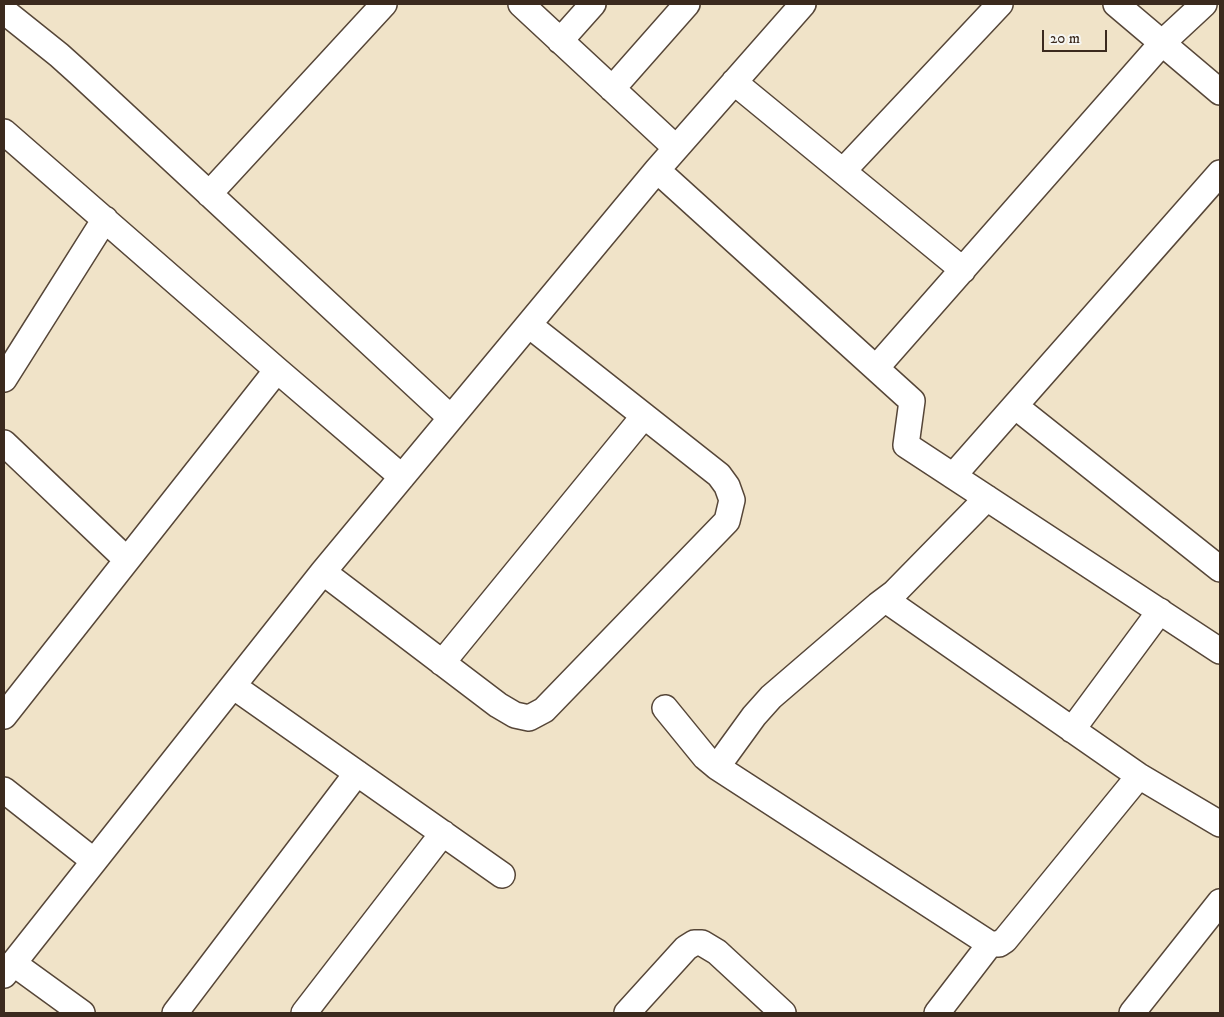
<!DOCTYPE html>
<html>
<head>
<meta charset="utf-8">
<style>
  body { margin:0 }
  #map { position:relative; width:1224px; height:1017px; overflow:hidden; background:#f0e3c8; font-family:"IM FELL DW Pica",serif }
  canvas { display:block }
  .frame { position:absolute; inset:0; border:5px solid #3b2a1e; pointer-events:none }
  .scale { position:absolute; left:1042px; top:30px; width:65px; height:22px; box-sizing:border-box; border:2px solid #3b2a1e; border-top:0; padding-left:6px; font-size:15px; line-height:18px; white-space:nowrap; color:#3b2a1e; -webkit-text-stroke:4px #f6f6f2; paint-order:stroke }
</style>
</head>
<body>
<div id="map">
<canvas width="1224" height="1017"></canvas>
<div class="frame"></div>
<div class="scale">20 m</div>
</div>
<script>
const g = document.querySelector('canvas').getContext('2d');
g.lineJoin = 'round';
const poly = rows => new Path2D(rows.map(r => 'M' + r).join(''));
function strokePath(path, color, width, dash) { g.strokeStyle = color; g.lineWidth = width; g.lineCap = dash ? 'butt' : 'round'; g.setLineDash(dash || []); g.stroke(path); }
const minor = poly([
  [521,4,676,148],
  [1116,4,1220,92],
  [4,11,59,55,79,73,451,418],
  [560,41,593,4],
  [734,82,963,270],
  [612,89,687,4],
  [4,132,277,370,402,477],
  [657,170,803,4],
  [843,171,1000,4],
  [209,194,384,4],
  [876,368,1162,43,1204,4],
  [4,379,105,219],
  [1015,406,1220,569],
  [4,443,127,560],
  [953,476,1220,173],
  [323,572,498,705,515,715,529,718,544,710,727,521,732,500,727,486,719,475,529,325],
  [886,600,1139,776,1220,824],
  [442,663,644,416],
  [233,686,502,875],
  [665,708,705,757,717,767,990,944,999,944,1005,940,1139,776],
  [4,716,277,370],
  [1072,730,1160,611],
  [717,767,754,716,771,697,878,605,894,593,987,498],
  [4,790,94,861],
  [13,963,82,1013],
  [4,975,323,572,657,170,912,401,906,445,1220,651],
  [175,1013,357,773],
  [304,1013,443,833],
  [627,1013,686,948,694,943,702,943,717,952,783,1013],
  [937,1013,990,944],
  [1132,1013,1220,902]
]);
strokePath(minor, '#564638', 28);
strokePath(minor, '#fff', 25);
</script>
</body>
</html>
